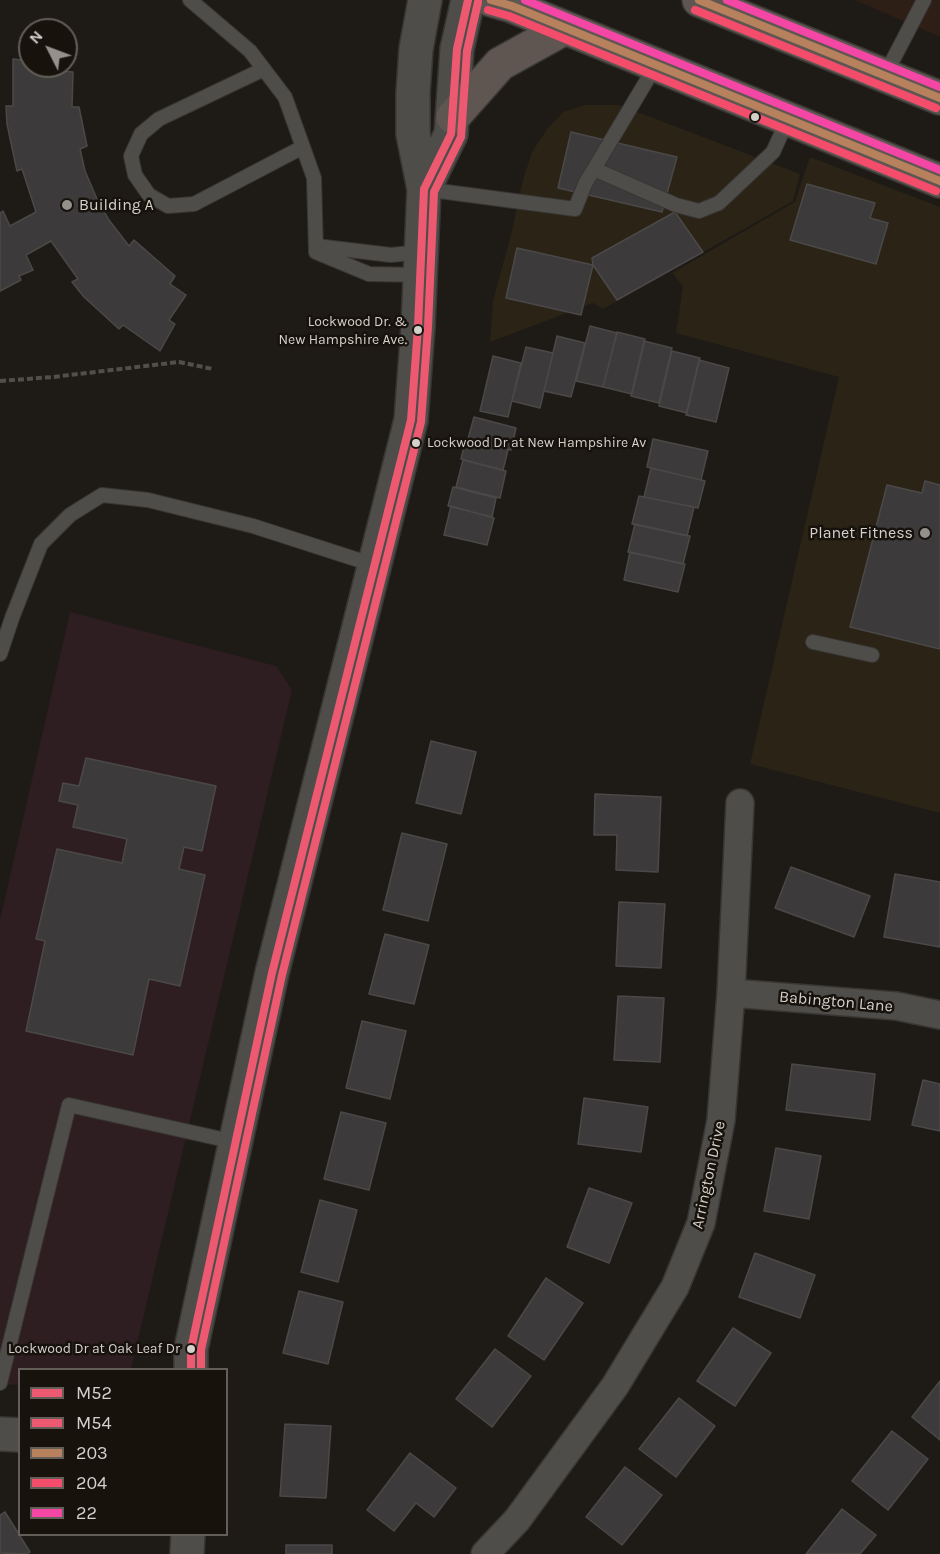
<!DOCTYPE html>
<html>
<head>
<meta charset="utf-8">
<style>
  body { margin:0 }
  #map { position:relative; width:940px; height:1554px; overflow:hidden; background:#1e1b17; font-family:Karla,sans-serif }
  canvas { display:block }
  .legend { position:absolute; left:18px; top:1368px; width:210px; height:168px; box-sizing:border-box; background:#17120b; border:2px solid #635e58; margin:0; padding:8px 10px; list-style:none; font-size:18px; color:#d4d1cc }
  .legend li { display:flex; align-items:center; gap:12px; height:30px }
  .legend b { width:30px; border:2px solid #635e58 }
  .north { position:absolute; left:18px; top:18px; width:60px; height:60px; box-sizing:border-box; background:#17120b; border:2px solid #635e58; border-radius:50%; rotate:312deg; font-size:16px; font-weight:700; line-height:24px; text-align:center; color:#d4d1cc }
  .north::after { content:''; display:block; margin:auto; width:21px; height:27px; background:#94918d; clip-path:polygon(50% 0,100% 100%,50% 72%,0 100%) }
</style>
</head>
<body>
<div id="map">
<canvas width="940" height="1554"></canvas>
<ul class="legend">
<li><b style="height:8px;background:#ec5970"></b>M52</li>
<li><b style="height:8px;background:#ec5970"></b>M54</li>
<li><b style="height:8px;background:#b6815c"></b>203</li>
<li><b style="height:8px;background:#f44d6c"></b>204</li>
<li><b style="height:8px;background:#f346a5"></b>22</li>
</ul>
<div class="north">N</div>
</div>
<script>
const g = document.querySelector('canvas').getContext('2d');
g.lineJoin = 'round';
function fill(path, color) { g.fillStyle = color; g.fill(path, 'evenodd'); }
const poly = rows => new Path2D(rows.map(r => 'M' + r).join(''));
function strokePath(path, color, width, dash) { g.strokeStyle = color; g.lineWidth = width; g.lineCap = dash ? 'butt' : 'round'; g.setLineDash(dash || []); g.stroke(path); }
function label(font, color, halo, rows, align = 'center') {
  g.font = font + ' Karla,sans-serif'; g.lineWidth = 5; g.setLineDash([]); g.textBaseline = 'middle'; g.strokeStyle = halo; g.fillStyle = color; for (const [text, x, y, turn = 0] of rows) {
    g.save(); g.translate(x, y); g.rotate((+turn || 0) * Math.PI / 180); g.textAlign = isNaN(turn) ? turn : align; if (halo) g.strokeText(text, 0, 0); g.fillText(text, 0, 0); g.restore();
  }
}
fill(poly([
  [585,105,619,105,800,174,793,201,603,309,593,303,490,342,493,301,511,235,523,180,532,152,548,128,563,112],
  [810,157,940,207,940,813,750,764,839,377,676,333,683,286,672,273,795,202]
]), '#2a2316');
fill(poly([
  [855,0,940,0,940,37]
]), '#2d1e16');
fill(poly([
  [70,612,276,666,292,690,131,1369,20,1370,19,1385,0,1384,0,920]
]), '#2e1d21');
const building = poly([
  [13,59,30,61,30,66,44,66,44,69,73,72,72,107,79,107,87,146,80,149,85,171,97,199,109,220,129,246,134,240,175,276,170,284,186,295,169,320,175,324,160,351,123,325,119,329,84,297,72,282,78,279,51,241,26,255,33,270,19,276,21,280,0,291,0,213,3,211,10,226,36,212,22,169,17,171,7,124,6,106,13,106,13,59],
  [571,132,677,157,662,212,558,188,571,132],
  [807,184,875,203,870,218,888,223,876,264,790,240,807,184],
  [675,212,703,252,617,300,593,265,592,258,675,212],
  [517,248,593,265,581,315,506,298,517,248],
  [590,326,617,333,603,387,576,381,590,326],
  [617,332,645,339,632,394,603,387,617,332],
  [557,336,585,343,571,397,544,391,557,336],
  [644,341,672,348,659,403,631,396,644,341],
  [526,347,553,353,540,408,512,401,526,347],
  [672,351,700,358,687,413,659,406,672,351],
  [493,356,521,363,508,417,480,411,493,356],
  [699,360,729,368,716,422,686,415,699,360],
  [474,417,516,428,511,450,468,439,474,417],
  [466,439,508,450,503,470,461,459,466,439],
  [653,439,708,451,701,480,647,467,653,439],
  [463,460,506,471,500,498,456,487,463,460],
  [651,468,705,481,698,508,644,497,651,468],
  [925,481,940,485,940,649,850,627,887,485,922,493,925,481],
  [453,487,496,498,492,517,448,506,453,487],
  [639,496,694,507,687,536,632,524,639,496],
  [451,506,494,518,487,545,444,535,451,506],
  [635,524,690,536,683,564,628,552,635,524],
  [630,552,685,564,678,592,624,580,630,552],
  [431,741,476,752,461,814,416,803,431,741],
  [86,758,216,786,202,851,184,847,179,869,205,875,180,986,149,979,133,1055,26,1031,45,941,36,939,57,849,122,863,127,839,73,827,78,805,59,801,63,783,79,786,86,758],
  [595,794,661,797,658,872,616,870,617,835,594,835,595,794],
  [402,833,447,844,428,921,383,910,402,833],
  [791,867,870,896,854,937,775,908,791,867],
  [895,874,940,882,940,947,884,937,895,874],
  [619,902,665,904,661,968,616,966,619,902],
  [385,934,429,945,414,1004,369,994,385,934],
  [618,996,664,998,660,1062,614,1060,618,996],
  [362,1021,406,1031,390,1099,346,1088,362,1021],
  [792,1064,875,1074,870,1120,786,1110,792,1064],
  [923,1080,940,1084,940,1131,912,1125,923,1080],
  [584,1098,648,1107,641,1152,578,1144,584,1098],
  [341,1112,386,1123,369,1190,324,1179,341,1112],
  [776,1148,821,1156,809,1219,764,1211,776,1148],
  [589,1188,632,1203,609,1263,567,1247,589,1188],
  [320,1200,357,1210,338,1282,301,1272,320,1200],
  [755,1253,815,1275,800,1318,739,1297,755,1253],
  [546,1278,583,1303,544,1360,508,1336,546,1278],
  [299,1291,343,1302,328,1364,283,1353,299,1291],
  [733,1328,771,1353,735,1406,697,1381,733,1328],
  [495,1349,531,1376,492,1427,456,1399,495,1349],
  [940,1381,940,1440,912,1417,940,1381],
  [679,1398,715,1426,676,1477,639,1449,679,1398],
  [285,1424,331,1426,326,1498,280,1496,285,1424],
  [892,1431,928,1459,888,1510,852,1481,892,1431],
  [410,1453,456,1488,434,1517,416,1503,394,1531,367,1510,410,1453],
  [625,1467,662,1495,622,1545,586,1517,625,1467],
  [842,1509,876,1535,860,1554,806,1554,842,1509],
  [5,1512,30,1552,27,1554,0,1553,0,1515,5,1512],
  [286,1545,332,1545,332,1554,286,1554,286,1545]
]);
fill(building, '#3c3a3a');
strokePath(building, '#4b4848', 1.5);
const service = poly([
  [190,0,250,51,285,97,314,178,316,252,369,274,420,275],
  [264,69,159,119,141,134,131,156,135,175,149,195,168,206,194,204,303,147],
  [885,75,924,0],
  [594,169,676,205,699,211,719,203,773,152,788,119],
  [424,189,575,209,585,184,656,65],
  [316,246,391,255,421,252],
  [813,642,872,655],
  [0,654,12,618,41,544,70,515,102,495,148,500,253,526,374,565],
  [0,1383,69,1105,235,1142]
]);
const minor = poly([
  [731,993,896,1006,940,1015],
  [485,1554,517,1520,615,1386,675,1287,701,1223,721,1120,731,993,740,803]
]);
const tertiary = poly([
  [424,189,451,134,457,49,468,0],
  [191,1370,191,1349,272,973,411,420,418,327,424,189,413,134,413,93,416,49,425,0],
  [0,1434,20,1435],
  [187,1554,188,1534]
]);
const primary = poly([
  [491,0,512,6,940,181],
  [699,0,940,98],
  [453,117,500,64,565,28]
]);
strokePath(service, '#383633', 16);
strokePath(minor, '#383633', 30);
strokePath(tertiary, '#383633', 36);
strokePath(primary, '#383633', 36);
strokePath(poly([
  [0,381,53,377,179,362,213,369]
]), '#514f4c', 4, [6, 3]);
strokePath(service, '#4f4d4a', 14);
strokePath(minor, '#4f4d4a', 27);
strokePath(tertiary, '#4f4d4a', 33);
strokePath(primary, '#5f5651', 33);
strokePath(poly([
  [191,1370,191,1349,272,973,411,420,418,327,424,189,451,134,457,49,468,0]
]), '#ec5970', 8);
strokePath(poly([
  [201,1370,201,1350,282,975,421,422,428,327,434,192,461,137,467,51,478,2]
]), '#ec5970', 8);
strokePath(poly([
  [491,0,512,6,940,181],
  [699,0,940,98]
]), '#b6815c', 8);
strokePath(poly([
  [488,10,509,16,936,191],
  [695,10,936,108]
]), '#f44d6c', 8);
strokePath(poly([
  [525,0,940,170],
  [727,0,940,87]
]), '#f346a5', 8);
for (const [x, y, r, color] of [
  [755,117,5,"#d4d1cc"],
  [67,205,6,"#94918d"],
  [418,330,5,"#d4d1cc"],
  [416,443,5,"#d4d1cc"],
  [925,533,6,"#94918d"],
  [191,1349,5,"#d4d1cc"]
]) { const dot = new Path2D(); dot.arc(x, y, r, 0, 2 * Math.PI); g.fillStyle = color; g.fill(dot); strokePath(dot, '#17120b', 2); }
label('14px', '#d4d1cc', '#17120b', [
  ["Lockwood Dr. &",407,322],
  ["New Hampshire Ave.",407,340],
  ["Lockwood Dr at New Hampshire Av",427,443,"left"],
  ["Lockwood Dr at Oak Leaf Dr",180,1349]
], 'right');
label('16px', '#d4d1cc', '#17120b', [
  ["Building A",79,205],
  ["Planet Fitness",913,533,"right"]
], 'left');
label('16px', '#d4d1cc', '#17120b', [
  ["Babington Lane",836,1002,5],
  ["Arrington Drive",709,1175,-78]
]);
</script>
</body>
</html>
